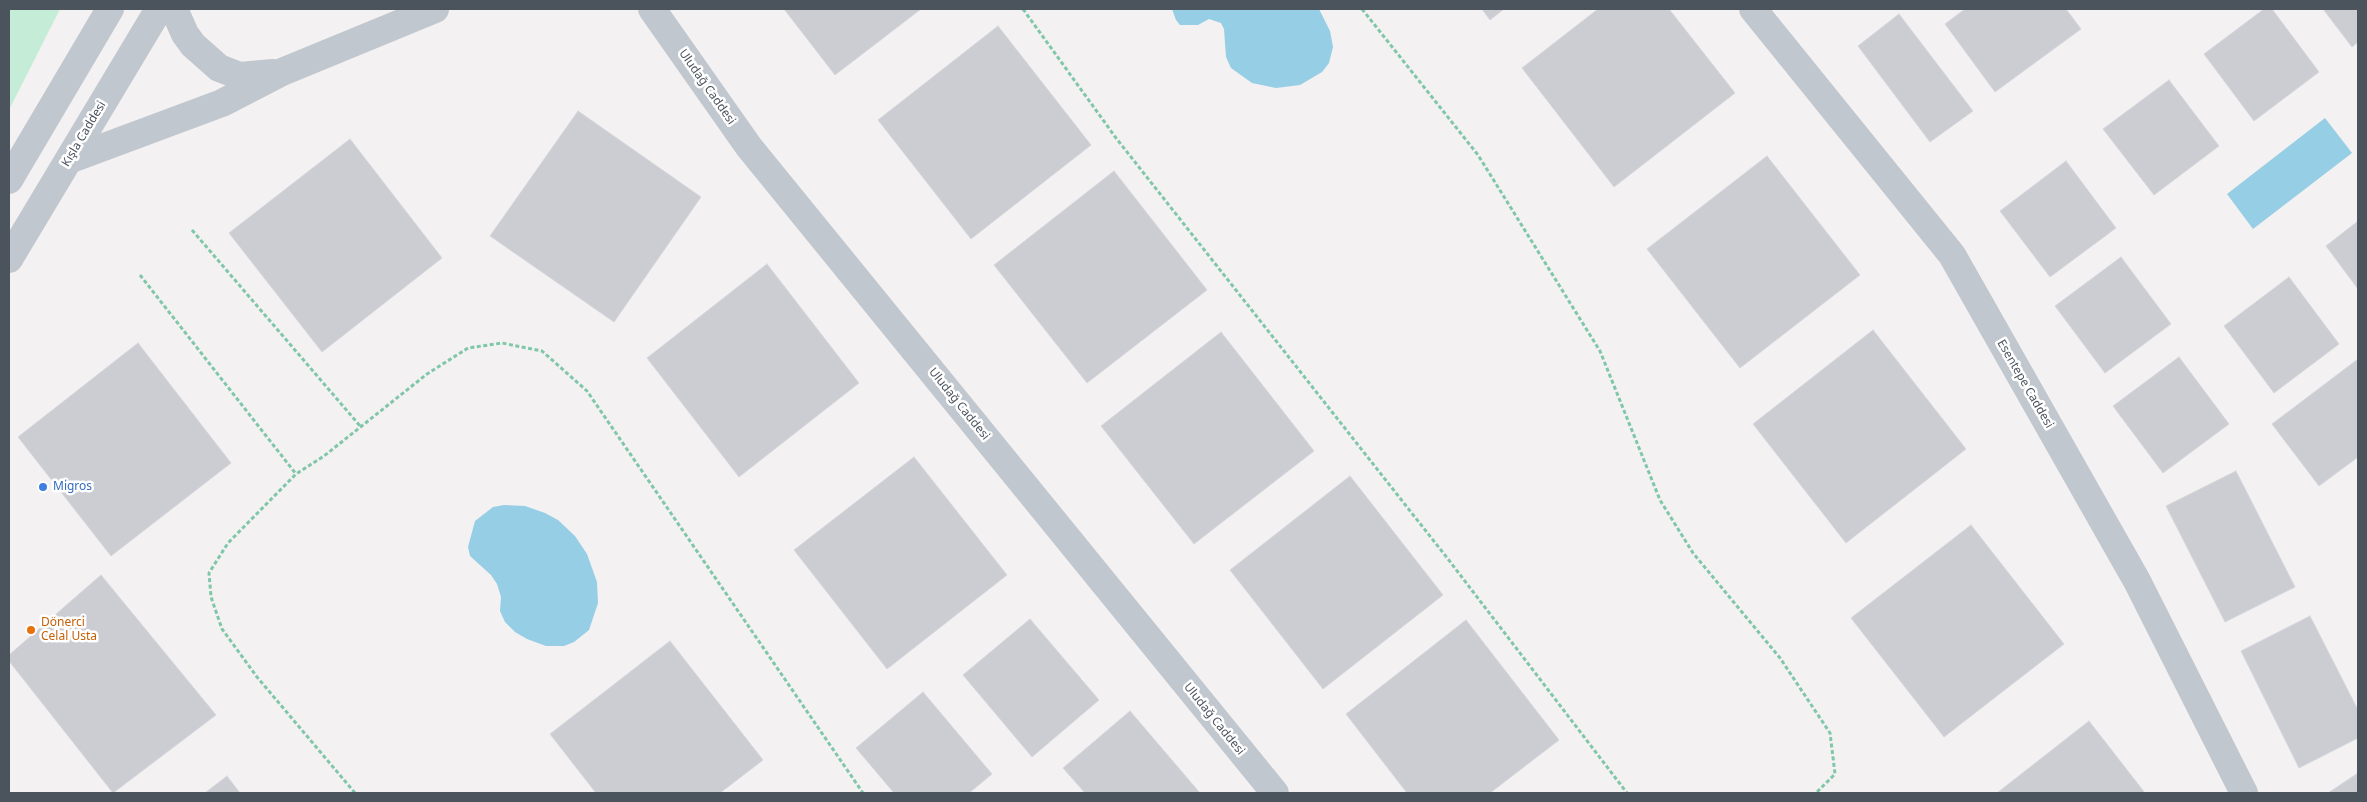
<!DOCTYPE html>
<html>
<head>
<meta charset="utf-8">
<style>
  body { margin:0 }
  #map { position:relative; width:2367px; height:802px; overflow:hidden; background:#f3f1f1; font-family:"Noto Sans",sans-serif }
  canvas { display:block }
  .frame { position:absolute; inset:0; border:10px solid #4b535d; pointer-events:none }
</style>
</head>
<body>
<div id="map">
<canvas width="2367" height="802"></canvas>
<div class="frame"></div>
</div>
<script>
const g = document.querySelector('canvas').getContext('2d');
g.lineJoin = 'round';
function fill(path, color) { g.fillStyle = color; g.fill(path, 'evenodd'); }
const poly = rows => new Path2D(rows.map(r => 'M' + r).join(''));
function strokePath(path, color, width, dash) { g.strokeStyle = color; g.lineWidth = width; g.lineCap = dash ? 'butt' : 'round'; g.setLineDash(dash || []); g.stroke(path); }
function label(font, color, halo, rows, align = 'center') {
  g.font = font + ' "Noto Sans",sans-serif'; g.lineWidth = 5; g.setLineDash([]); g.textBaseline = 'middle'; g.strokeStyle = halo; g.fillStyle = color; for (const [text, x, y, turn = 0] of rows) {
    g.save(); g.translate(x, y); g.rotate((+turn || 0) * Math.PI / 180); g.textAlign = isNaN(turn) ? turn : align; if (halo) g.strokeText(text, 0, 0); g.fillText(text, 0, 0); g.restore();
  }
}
fill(poly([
  [9,9,60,9,9,110]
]), '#c5ecd7');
fill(poly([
  [1172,9,1319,9,1330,31,1333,47,1329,63,1322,72,1300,85,1276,88,1252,83,1231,68,1226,57,1224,29,1221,23,1209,19,1198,25,1180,25,1176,20],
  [2325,118,2352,153,2253,229,2227,194],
  [504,505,525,506,545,513,558,520,575,536,587,554,597,582,598,603,589,630,574,642,564,646,546,646,527,639,515,632,505,622,500,611,501,597,497,584,491,575,470,556,468,547,475,521,493,507]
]), '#96cee5');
const building = poly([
  [784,9,921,9,835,75,784,9],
  [1482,9,1504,9,1490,20,1482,9],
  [1598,9,1669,9,1735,93,1614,187,1522,68,1598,9],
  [1965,9,2066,9,2081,29,1995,92,1945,24,1965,9],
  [2264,9,2272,9,2319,72,2254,121,2204,54,2264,9],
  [2323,9,2358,9,2358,42,2352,47,2323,9],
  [1899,14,1973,111,1930,142,1858,46,1899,14],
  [998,26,1091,145,971,239,878,120,998,26],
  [2169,80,2219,146,2154,195,2103,129,2169,80],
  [578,111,701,197,614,322,490,236,578,111],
  [350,139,442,258,322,352,229,233,350,139],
  [1767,156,1860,275,1740,368,1647,249,1767,156],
  [2066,161,2116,228,2050,277,2000,211,2066,161],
  [1114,171,1207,290,1087,383,994,265,1114,171],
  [2358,221,2358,289,2326,246,2358,221],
  [2121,257,2171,324,2105,373,2055,306,2121,257],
  [767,264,859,383,739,477,647,358,767,264],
  [2289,277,2339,344,2274,393,2224,326,2289,277],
  [1873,330,1966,449,1846,543,1753,424,1873,330],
  [1221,332,1314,451,1194,544,1101,426,1221,332],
  [138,343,231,463,111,556,18,437,138,343],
  [2179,357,2229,424,2163,473,2113,406,2179,357],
  [2358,359,2358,457,2319,486,2272,424,2358,359],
  [914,457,1007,575,887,669,794,550,914,457],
  [2236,471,2295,587,2225,622,2166,506,2236,471],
  [1350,476,1443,595,1323,689,1230,570,1350,476],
  [1971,525,2064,644,1944,737,1851,618,1971,525],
  [101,575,216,715,113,793,9,661,9,655,101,575],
  [2310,616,2358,710,2358,738,2299,768,2241,651,2310,616],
  [1030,619,1099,700,1032,757,963,675,1030,619],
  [1466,620,1559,740,1490,793,1407,793,1346,714,1466,620],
  [670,641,763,760,720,793,596,793,550,734,670,641],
  [923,692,992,774,969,793,894,793,856,748,923,692],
  [1130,711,1200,793,1085,793,1063,768,1130,711],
  [2089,721,2145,793,1997,793,2089,721],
  [2358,773,2358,793,2328,793,2358,773],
  [227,776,240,793,205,793,227,776]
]);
fill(building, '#cccdd3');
strokePath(building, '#d6d7dc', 1);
strokePath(poly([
  [1023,9,1116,138,1448,559,1627,793],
  [1362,9,1478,155,1600,351,1660,500,1693,553,1780,658,1830,733,1835,774,1816,793],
  [192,230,361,427],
  [140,275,296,474],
  [355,793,257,677,222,629,211,597,209,573,228,543,296,474,324,456,427,374,468,348,502,343,542,351,587,391,863,793]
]), '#80c7a9', 3, [4, 2.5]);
strokePath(poly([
  [174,9,185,34,193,45,219,68,240,76,273,73],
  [652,9,749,147,1275,793],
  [1753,9,1952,255,2137,581,2244,793],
  [69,160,222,103,282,72,435,9],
  [9,180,110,9],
  [9,259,159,9]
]), '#c1c7ce', 28);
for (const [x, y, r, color] of [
  [43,487,5,"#3f7fe0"],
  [31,630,5,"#e8710a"]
]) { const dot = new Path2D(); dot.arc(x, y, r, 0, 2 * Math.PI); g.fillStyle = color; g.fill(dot); strokePath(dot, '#fff', 2); }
label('12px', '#4b535d', '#fff', [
  ["Uludağ Caddesi",707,87,55],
  ["Kışla Caddesi",84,134,-59],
  ["Esentepe Caddesi",2025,384,60],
  ["Uludağ Caddesi",959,404,51],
  ["Uludağ Caddesi",1214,719,51]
]);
label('12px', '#366cbe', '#fff', [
  ["Migros",53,487]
], 'left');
label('12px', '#c56008', '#fff', [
  ["Dönerci",41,623],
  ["Celal Usta",41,637]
], 'left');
</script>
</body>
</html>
